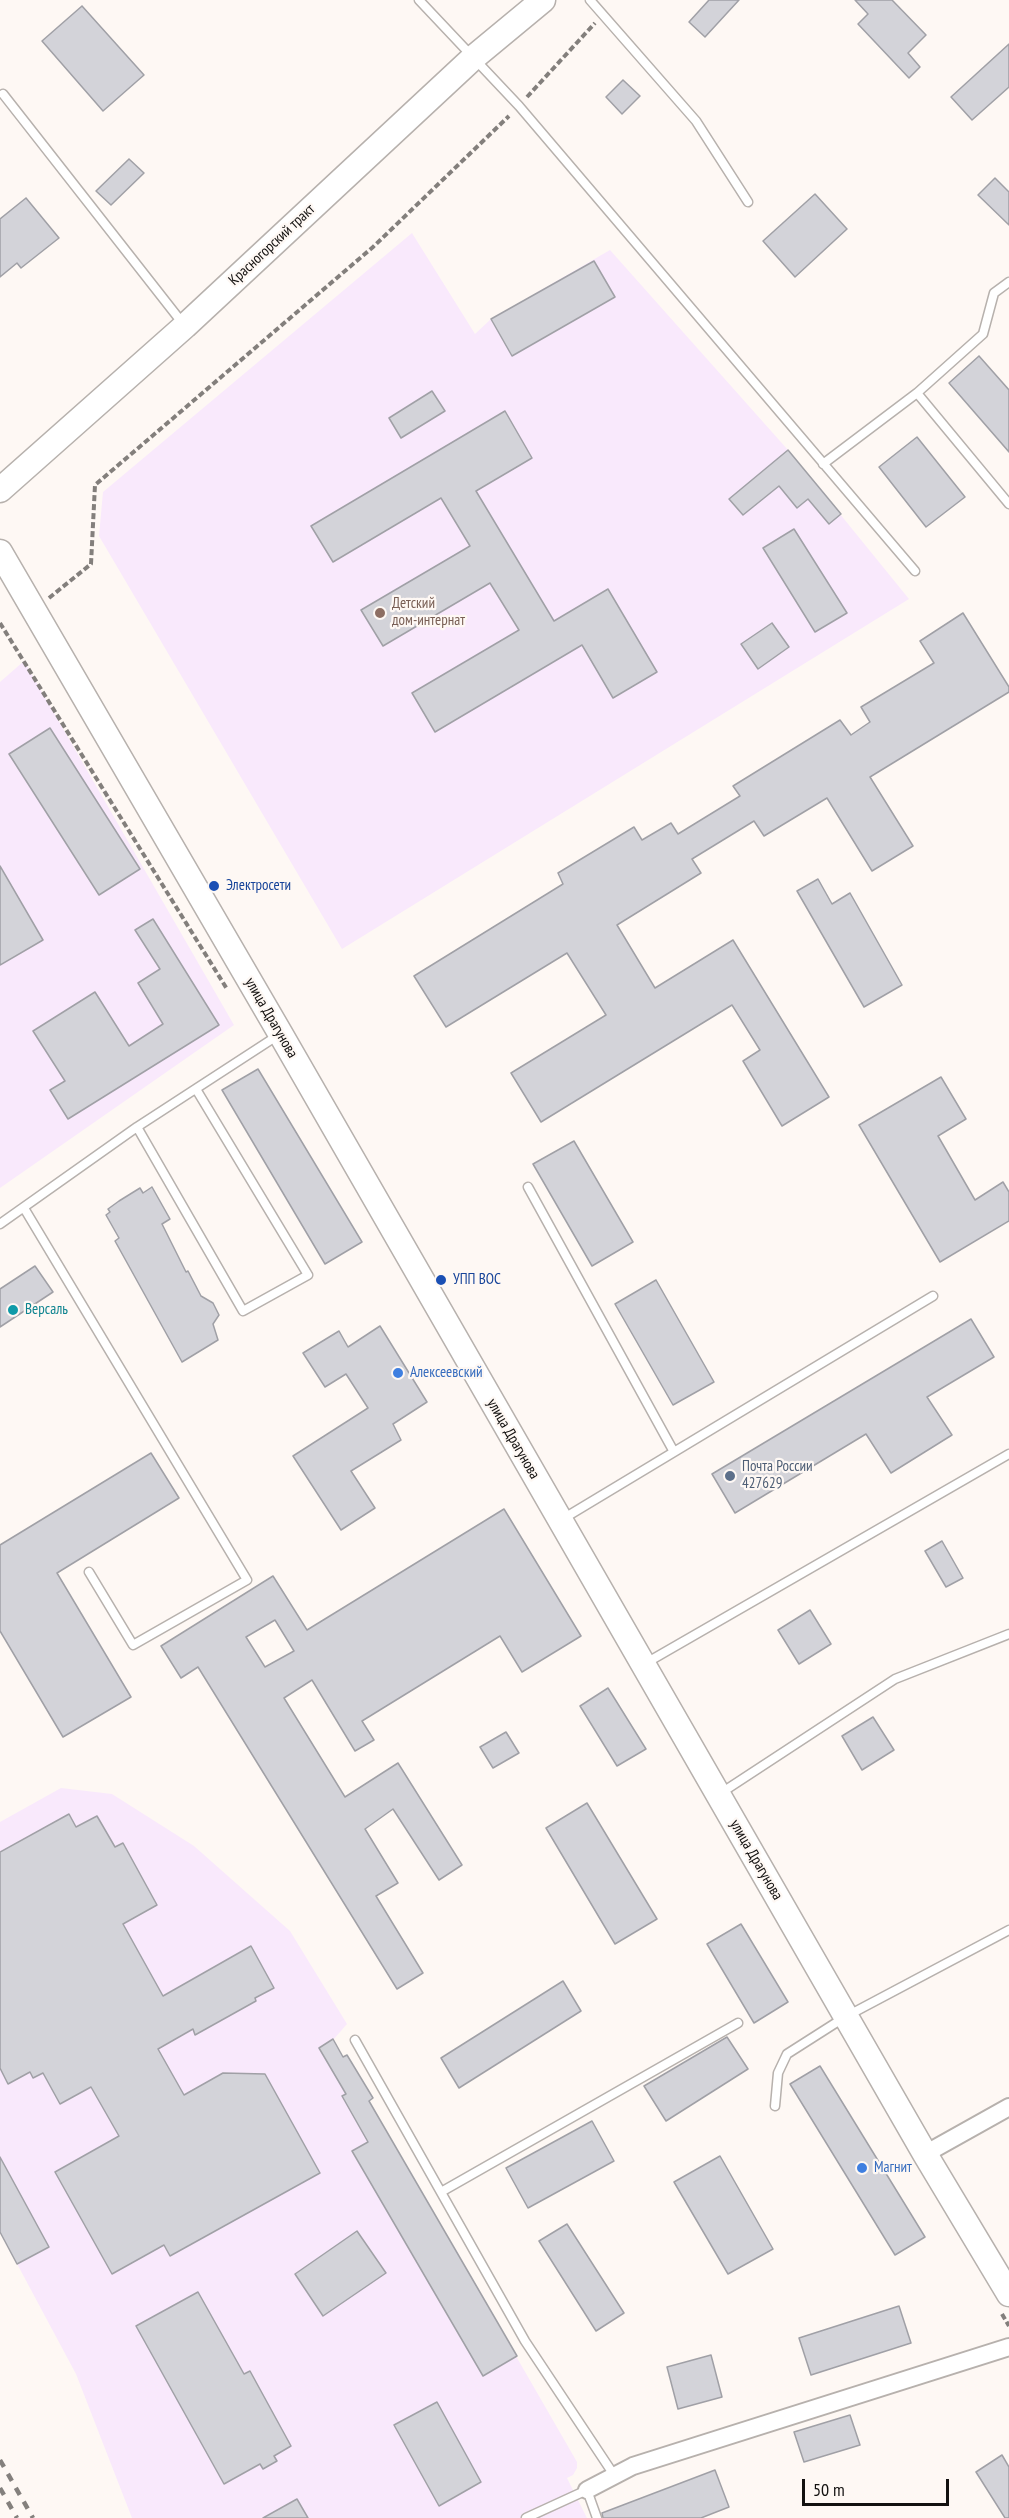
<!DOCTYPE html>
<html>
<head>
<meta charset="utf-8">
<style>
  body { margin:0 }
  #map { position:relative; width:1009px; height:2518px; overflow:hidden; background:#fef8f4; font-family:"PT Sans Narrow",sans-serif }
  canvas { display:block }
  .scale { position:absolute; left:802px; top:2479px; width:147px; height:27px; box-sizing:border-box; border:3px solid #131110; border-top:0; padding-left:8px; font-size:18px; line-height:21px; white-space:nowrap; color:#131110; -webkit-text-stroke:4px #fef8f4; paint-order:stroke }
</style>
</head>
<body>
<div id="map">
<canvas width="1009" height="2518"></canvas>
<div class="scale">50 m</div>
</div>
<script>
const g = document.querySelector('canvas').getContext('2d');
g.lineJoin = 'round';
function fill(path, color) { g.fillStyle = color; g.fill(path, 'evenodd'); }
const poly = rows => new Path2D(rows.map(r => 'M' + r).join(''));
function strokePath(path, color, width, dash) { g.strokeStyle = color; g.lineWidth = width; g.lineCap = dash ? 'butt' : 'round'; g.setLineDash(dash || []); g.stroke(path); }
function label(font, color, halo, rows, align = 'center') {
  g.font = font + ' "PT Sans Narrow",sans-serif'; g.lineWidth = 4.5; g.setLineDash([]); g.textBaseline = 'middle'; g.strokeStyle = halo; g.fillStyle = color; for (const [text, x, y, turn = 0] of rows) {
    g.save(); g.translate(x, y); g.rotate((+turn || 0) * Math.PI / 180); g.textAlign = isNaN(turn) ? turn : align; if (halo) g.strokeText(text, 0, 0); g.fillText(text, 0, 0); g.restore();
  }
}
fill(poly([
  [412,233,475,334,491,319,610,250,788,450,909,599,342,949,99,536,103,492],
  [24,661,234,1025,0,1188,0,682],
  [61,1788,112,1794,194,1846,290,1931,347,2024,333,2040,343,2057,347,2055,373,2098,369,2101,577,2462,577,2468,573,2475,567,2478,587,2518,132,2518,76,2374,0,2232,0,1822]
]), '#f9e9fc');
const building = poly([
  [709,0,739,0,705,37,689,22,709,0],
  [855,0,892,0,926,35,908,53,920,67,909,78,858,24,868,14,855,0],
  [82,6,144,75,103,111,42,41,82,6],
  [1009,44,1009,87,972,120,951,97,1009,44],
  [623,80,640,96,622,114,606,97,623,80],
  [129,159,144,173,111,205,96,191,129,159],
  [995,178,1009,192,1009,225,978,195,995,178],
  [815,194,847,229,795,277,763,241,815,194],
  [26,198,59,238,21,268,17,263,0,277,0,219,26,198],
  [594,261,615,297,512,356,491,319,594,261],
  [979,356,1009,390,1009,452,949,383,979,356],
  [432,391,445,411,401,438,389,418,432,391],
  [505,411,532,458,476,491,554,621,608,589,657,672,613,698,582,645,435,732,412,693,519,630,490,583,383,646,361,610,470,546,441,498,333,562,311,526,505,411],
  [917,437,965,497,926,527,879,467,917,437],
  [788,450,841,514,829,524,808,499,797,508,779,486,743,515,729,499,788,450],
  [794,529,847,613,815,632,763,548,794,529],
  [963,613,1009,687,1009,692,870,777,913,846,872,871,827,798,764,836,754,821,692,859,701,873,617,925,655,988,733,940,829,1097,782,1126,743,1061,760,1050,732,1005,541,1122,511,1073,606,1015,567,953,446,1027,414,976,563,884,558,873,634,827,642,840,671,823,678,834,740,796,733,786,840,720,851,735,870,722,861,707,934,663,920,641,963,613],
  [772,623,789,647,758,669,741,644,772,623],
  [50,728,140,869,99,895,9,754,50,728],
  [0,866,43,940,0,965,0,866],
  [818,879,832,904,850,893,902,985,864,1007,797,891,818,879],
  [153,919,219,1025,68,1119,50,1090,65,1081,33,1031,95,992,129,1046,163,1024,138,983,160,969,135,930,153,919],
  [258,1069,362,1242,325,1264,222,1090,258,1069],
  [941,1077,966,1119,938,1136,975,1200,1003,1182,1009,1192,1009,1221,940,1262,859,1125,941,1077],
  [574,1141,633,1242,592,1266,533,1164,574,1141],
  [152,1187,170,1219,162,1224,186,1272,188,1271,201,1296,213,1303,219,1315,213,1324,218,1340,182,1362,115,1241,119,1238,106,1215,110,1212,108,1209,119,1201,140,1188,143,1193,152,1187],
  [35,1266,53,1292,0,1327,0,1289,35,1266],
  [656,1280,714,1382,673,1405,615,1304,656,1280],
  [971,1319,994,1357,927,1397,952,1435,891,1473,866,1434,735,1513,712,1474,971,1319],
  [380,1326,427,1402,393,1424,401,1440,351,1471,375,1508,341,1530,293,1456,368,1408,346,1374,325,1387,303,1353,339,1331,348,1347,380,1326],
  [151,1453,179,1498,57,1573,131,1697,63,1737,0,1631,0,1545,151,1453],
  [504,1509,581,1636,522,1672,500,1636,362,1721,374,1740,355,1751,312,1680,284,1698,345,1797,398,1763,462,1865,439,1880,393,1809,365,1829,398,1883,376,1896,423,1973,397,1989,198,1667,181,1678,161,1646,273,1576,307,1630,504,1509],
  [275,1620,294,1651,265,1667,246,1637,275,1620],
  [942,1541,963,1578,946,1587,925,1551,942,1541],
  [810,1610,831,1644,799,1664,778,1630,810,1610],
  [608,1688,646,1749,617,1766,580,1706,608,1688],
  [873,1717,894,1750,862,1770,842,1736,873,1717],
  [506,1732,519,1753,493,1768,480,1747,506,1732],
  [587,1803,657,1919,615,1944,546,1828,587,1803],
  [69,1814,76,1827,97,1816,115,1847,123,1843,157,1905,123,1924,163,1996,251,1946,274,1988,255,1998,256,2001,195,2035,193,2029,158,2049,184,2095,223,2073,265,2074,320,2173,170,2256,164,2245,112,2274,55,2172,119,2136,91,2087,60,2104,43,2073,33,2078,30,2072,8,2084,0,2068,0,1852,69,1814],
  [741,1924,788,2002,754,2023,707,1944,741,1924],
  [563,1981,581,2011,459,2088,441,2058,563,1981],
  [727,2037,748,2069,666,2121,644,2086,727,2037],
  [333,2039,343,2057,347,2055,373,2098,369,2101,517,2356,483,2376,352,2151,368,2142,342,2096,346,2094,319,2048,333,2039],
  [820,2066,925,2237,895,2255,790,2084,820,2066],
  [592,2121,614,2161,528,2208,506,2168,592,2121],
  [720,2156,773,2249,728,2274,674,2182,720,2156],
  [0,2157,49,2247,17,2264,0,2232,0,2157],
  [567,2224,624,2313,596,2331,539,2241,567,2224],
  [357,2231,386,2273,323,2316,295,2274,357,2231],
  [198,2292,244,2374,250,2371,291,2446,274,2456,277,2461,263,2469,260,2464,224,2484,136,2326,198,2292],
  [899,2306,911,2343,811,2375,799,2338,899,2306],
  [711,2355,722,2397,678,2409,667,2367,711,2355],
  [437,2402,481,2482,439,2506,394,2425,437,2402],
  [850,2415,860,2445,804,2462,794,2432,850,2415],
  [1002,2455,1009,2467,1009,2518,1005,2518,976,2472,1002,2455],
  [715,2470,729,2507,701,2518,603,2518,602,2513,715,2470],
  [297,2499,308,2518,263,2518,297,2499]
]);
fill(building, '#d3d3d9');
strokePath(building, '#a0a0a6', 1.5);
const lane = poly([
  [419,0,519,106,915,571],
  [590,0,696,121,748,202],
  [3,94,184,325],
  [917,393,983,334,994,293,1009,282],
  [823,464,917,393,1009,504],
  [137,1127,243,1311,308,1275,196,1089],
  [528,1187,674,1452],
  [24,1208,247,1580,133,1645,89,1572],
  [0,1224,137,1127,280,1034],
  [561,1520,933,1296],
  [646,1663,1009,1454],
  [721,1793,895,1679,1009,1634],
  [355,2040,525,2341,614,2475],
  [775,2106,778,2073,787,2054,845,2017,1009,1930],
  [441,2192,738,2023],
  [526,2518,587,2490,597,2518]
]);
const street = poly([
  [925,2154,1009,2107],
  [587,2490,633,2466,1009,2347]
]);
const secondary = poly([
  [0,490,185,326,473,58,543,0],
  [0,552,280,1033,925,2154,1009,2294]
]);
strokePath(lane, '#b7b1ad', 11);
strokePath(street, '#b7b1ad', 20);
strokePath(secondary, '#b7b1ad', 27);
strokePath(poly([
  [527,97,595,23],
  [49,598,91,564,95,485,373,247,509,116],
  [0,623,227,989],
  [1002,2314,1009,2326]
]), '#837f7c', 4, [6, 3]);
strokePath(lane, '#fff', 8);
strokePath(street, '#fff', 16);
strokePath(secondary, '#fff', 24);
strokePath(poly([
  [0,2460,33,2518],
  [0,2488,17,2518]
]), '#84807d', 4.5, [8, 8]);
for (const [x, y, r, color] of [
  [380,613,6,"#8d6e63"],
  [214,886,6,"#1a4fb4"],
  [441,1280,6,"#1a4fb4"],
  [13,1310,6,"#0f9aa8"],
  [398,1373,6,"#3f7fe0"],
  [730,1476,6,"#5c6f8a"],
  [862,2168,6,"#3f7fe0"]
]) { const dot = new Path2D(); dot.arc(x, y, r, 0, 2 * Math.PI); g.fillStyle = color; g.fill(dot); strokePath(dot, '#fef8f4', 2); }
label('15px', '#131110', '#fef8f4', [
  ["Красногорский тракт",272,245,-43],
  ["улица Драгунова",271,1018,60],
  ["улица Драгунова",513,1439,60],
  ["улица Драгунова",756,1860,60]
]);
label('15px', '#785e54', '#fef8f4', [
  ["Детский",392,604],
  ["дом-интернат",392,621]
], 'left');
label('15px', '#164399', '#fef8f4', [
  ["Электросети",226,886],
  ["УПП ВОС",453,1280]
], 'left');
label('15px', '#0d838f', '#fef8f4', [
  ["Версаль",25,1310]
], 'left');
label('15px', '#366cbe', '#fef8f4', [
  ["Алексеевский",410,1373],
  ["Магнит",874,2168]
], 'left');
label('15px', '#4e5e75', '#fef8f4', [
  ["Почта России",742,1467],
  ["427629",742,1484]
], 'left');
</script>
</body>
</html>
